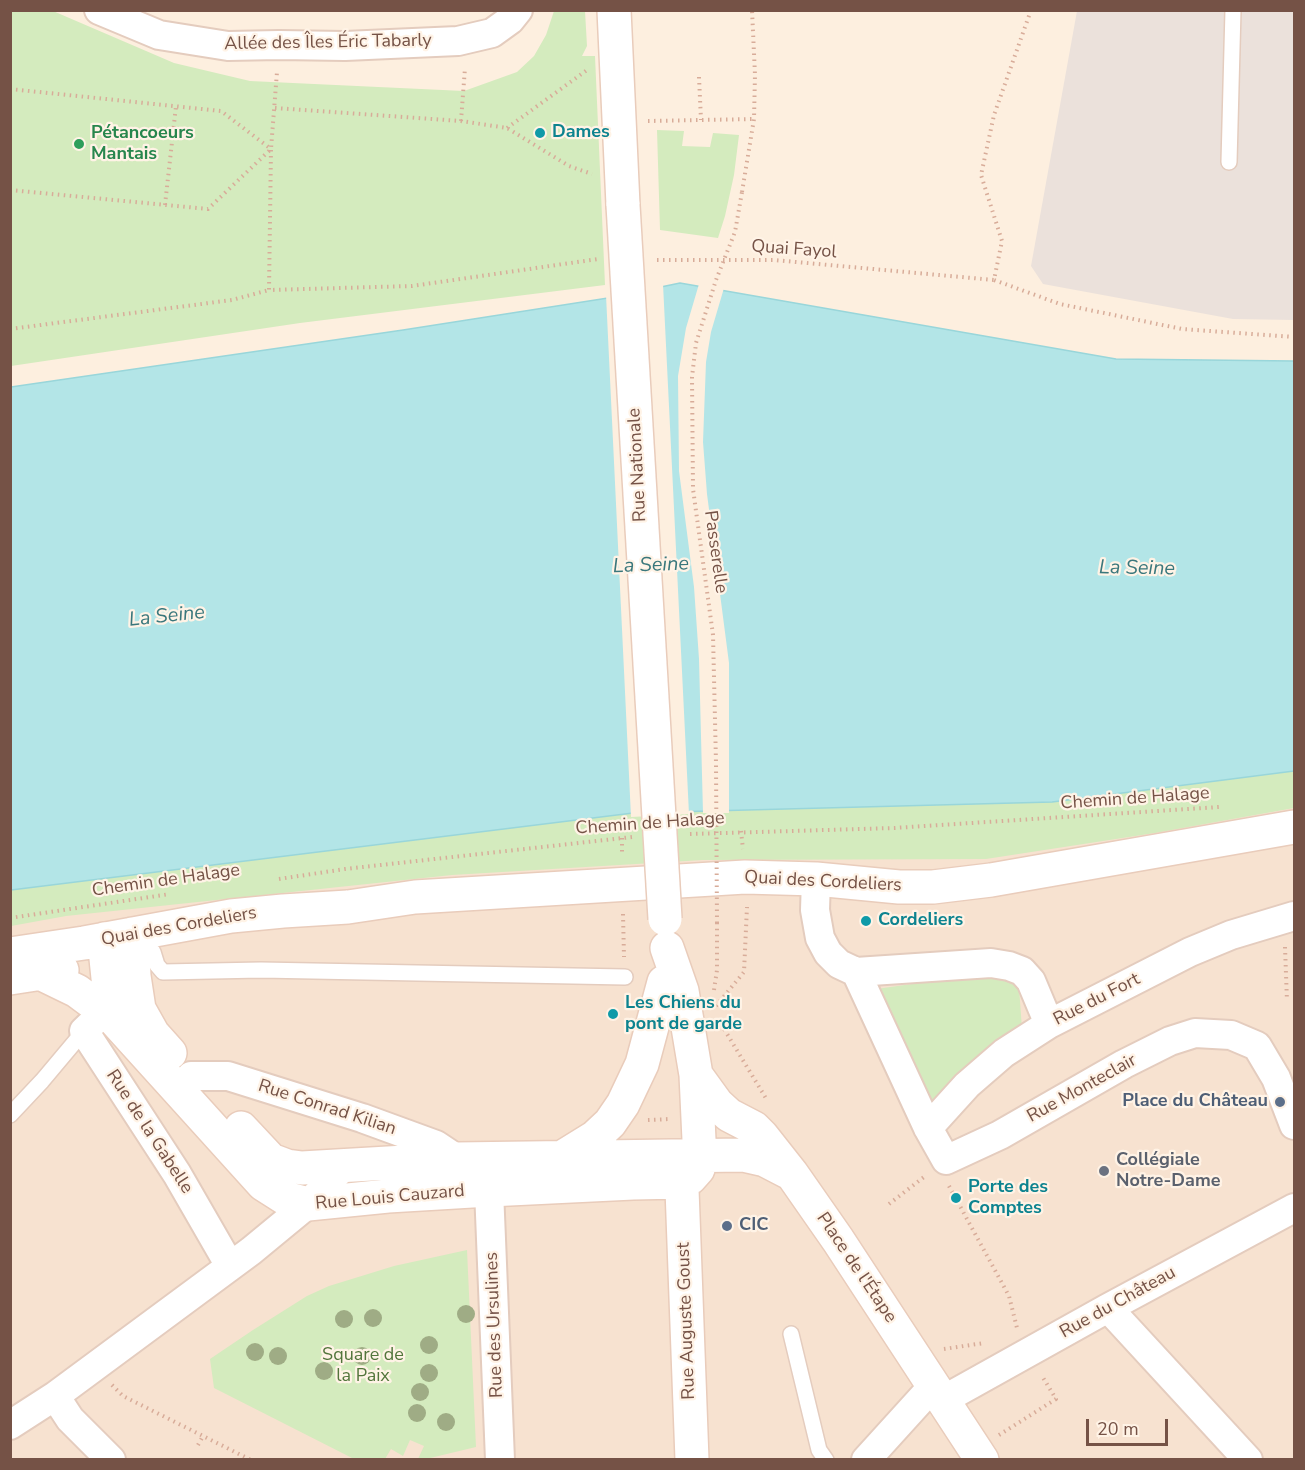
<!DOCTYPE html>
<html>
<head>
<meta charset="utf-8">
<style>
  body { margin:0 }
  #map { position:relative; width:1305px; height:1470px; overflow:hidden; background:#fdefdf; font-family:"Nunito Sans",sans-serif }
  canvas { display:block }
  .frame { position:absolute; inset:0; border:12px solid #755246; pointer-events:none }
  .scale { position:absolute; left:1086px; top:1419px; width:82px; height:27px; box-sizing:border-box; border:3px solid #755246; border-top:0; padding-left:8px; font-size:18px; line-height:21px; white-space:nowrap; color:#755246; -webkit-text-stroke:4px #fff3e6; paint-order:stroke }
</style>
</head>
<body>
<div id="map">
<canvas width="1305" height="1470"></canvas>
<div class="frame"></div>
<div class="scale">20 m</div>
</div>
<script>
const g = document.querySelector('canvas').getContext('2d');
g.lineJoin = 'round';
function fill(path, color) { g.fillStyle = color; g.fill(path, 'evenodd'); }
const poly = rows => new Path2D(rows.map(r => 'M' + r).join(''));
function strokePath(path, color, width, dash) { g.strokeStyle = color; g.lineWidth = width; g.lineCap = dash ? 'butt' : 'round'; g.setLineDash(dash || []); g.stroke(path); }
function label(font, color, halo, rows, align = 'center') {
  g.font = font + ' "Nunito Sans",sans-serif'; g.lineWidth = 4.5; g.setLineDash([]); g.textBaseline = 'middle'; g.strokeStyle = halo; g.fillStyle = color; for (const [text, x, y, turn = 0] of rows) {
    g.save(); g.translate(x, y); g.rotate((+turn || 0) * Math.PI / 180); g.textAlign = isNaN(turn) ? turn : align; if (halo) g.strokeText(text, 0, 0); g.fillText(text, 0, 0); g.restore();
  }
}
fill(poly([
  [1294,783,1294,1459,11,1459,10,890]
]), '#f7e2d0');
fill(poly([
  [1077,11,1294,11,1294,320,1233,319,1043,284,1031,266]
]), '#ebe1db');
fill(poly([
  [10,11,53,11,174,63,250,81,464,91,517,72,534,56,546,35,554,11,585,11,587,46,582,56,595,56,605,285,300,323,11,366],
  [657,130,684,131,682,146,710,147,713,133,739,135,734,175,725,216,718,238,660,230],
  [1294,770,1294,808,1155,833,986,859,703,860,452,875,66,916,11,926,11,885,558,807],
  [997,972,1019,987,1022,1029,934,1104,869,990],
  [467,1250,476,1447,426,1459,418,1459,424,1446,410,1440,403,1456,391,1449,385,1459,354,1459,214,1388,210,1359,253,1330,307,1296,329,1286,394,1266]
]), '#d4ebbe');
const water = poly([
  [680,283,1116,359,1294,361,1294,771,1052,802,633,813,11,890,11,387,403,330,608,298,680,283]
]);
fill(water, '#b3e5e7');
strokePath(water, '#99d6da', 1.5);
fill(poly([
  [663,284,689,814,631,817,606,295],
  [699,284,724,288,711,332,706,362,703,442,707,494,729,663,729,813,703,813,699,659,694,587,679,471,678,376,686,328]
]), '#fdefdf');
const lane = poly([
  [1229,162,1233,10],
  [153,952,157,965,163,972,261,970,625,977],
  [10,1115,42,1081,84,1031],
  [791,1334,819,1450,826,1460]
]);
const street = poly([
  [99,10,159,35,228,46,279,45,345,46,458,41,492,33,510,20,518,10],
  [816,879,815,910,820,938,828,953,839,964,856,972,928,1128,946,1160,1000,1135,1124,1064,1170,1041,1195,1033,1231,1035,1257,1046,1276,1078,1294,1125],
  [856,972,991,963,1009,966,1022,971,1031,981,1049,1024],
  [110,1006,84,1031,177,1174,230,1266],
  [191,1076,228,1076,362,1118,436,1145,457,1159],
  [928,1128,967,1085,1004,1053,1049,1024,1190,952,1231,935,1294,916],
  [489,1190,500,1460],
  [1108,1308,1248,1460],
  [55,1396,70,1419,111,1460],
  [943,1400,1108,1308,1294,1208],
  [10,1425,55,1396,251,1251,308,1204,343,1167],
  [866,1460,934,1385]
]);
const secondary = poly([
  [614,10,623,205],
  [132,934,134,976,139,1009,153,1034,170,1053],
  [104,939,112,1017],
  [10,954,84,943,231,916,283,911,348,907,415,897,745,877,816,879,899,887,933,887,991,880,1294,827],
  [42,974,77,991,112,1017,263,1184,285,1198,308,1204,388,1196,489,1190,633,1183,681,1182,690,1178,698,1169,700,1162,696,1075,682,991,667,948],
  [10,978,62,970],
  [696,1075,717,1104,729,1115,754,1128,762,1136,792,1174,838,1240,982,1460],
  [241,1128,271,1160,287,1166,302,1168,457,1159,743,1155,765,1160,792,1174],
  [561,1158,595,1137,610,1123,623,1104,642,1064,664,982],
  [681,1162,692,1460]
]);
strokePath(lane, '#e4ccbe', 18);
strokePath(street, '#e4ccbe', 32);
strokePath(secondary, '#e9ccbb', 36);
strokePath(poly([
  [1031,10,994,115,981,175,1002,241,994,280,1060,304,1182,329,1294,337],
  [699,77,701,120],
  [10,89,221,111,271,149,269,290,412,286,598,259],
  [275,108,461,121,507,128,569,166,592,174],
  [461,121,465,68],
  [648,121,754,119],
  [507,128,587,70],
  [10,190,208,209,271,149,277,72],
  [742,192,754,119,755,75,752,10],
  [165,205,176,106],
  [657,260,774,260,994,280],
  [10,329,232,300,269,290],
  [741,831,743,849],
  [690,834,894,828,1219,807],
  [622,838,622,855],
  [279,879,345,869,632,837],
  [623,914,624,957],
  [10,918,170,894],
  [1285,947,1287,1001],
  [714,990,717,970,717,923],
  [716,1006,744,972,747,907],
  [718,1019,767,1100],
  [648,1120,670,1119],
  [949,1186,1009,1296,1017,1328],
  [889,1204,924,1177],
  [944,1349,984,1343],
  [112,1385,123,1396,251,1460],
  [999,1435,1056,1399,1042,1376],
  [198,1445,203,1436]
]), '#d8ac99', 4, [1.5, 4.5]);
strokePath(lane, '#fff', 15);
strokePath(street, '#fff', 28);
strokePath(secondary, '#fff', 33);
const secondaryBridge = poly([
  [623,205,665,919]
]);
strokePath(secondaryBridge, '#e9ccbb', 36, []);
strokePath(poly([
  [717,923,716,763,713,635,693,489,692,377,696,343,716,280,735,232,742,192]
]), '#d8ac99', 4, [1.5, 4.5]);
strokePath(secondaryBridge, '#fff', 33);
g.fillStyle = '#9fac85';
for (const [x, y] of [
  [466,1314],
  [373,1318],
  [344,1319],
  [429,1345],
  [255,1352],
  [278,1356],
  [362,1356],
  [324,1371],
  [429,1373],
  [420,1392],
  [417,1413],
  [446,1422]
]) { g.beginPath(); g.arc(x, y, 9, 0, 2 * Math.PI); g.fill(); }
for (const [x, y, r, color] of [
  [540,133,6,"#0f9aa8"],
  [79,144,6,"#2e9e5b"],
  [866,921,6,"#0f9aa8"],
  [613,1014,6,"#0f9aa8"],
  [1280,1102,6,"#5c6f8a"],
  [1104,1171,6,"#6b7280"],
  [956,1198,6,"#0f9aa8"],
  [727,1226,6,"#5c6f8a"]
]) { const dot = new Path2D(); dot.arc(x, y, r, 0, 2 * Math.PI); g.fillStyle = color; g.fill(dot); strokePath(dot, '#fff3e6', 2); }
label('18px', '#755246', '#fff3e6', [
  ["Allée des Îles Éric Tabarly",328,43,-1],
  ["Quai Fayol",794,250,4],
  ["Rue Nationale",638,465,-93],
  ["Passerelle",715,552,82],
  ["Chemin de Halage",1135,799,-4],
  ["Chemin de Halage",650,824,-4],
  ["Chemin de Halage",166,881,-8],
  ["Quai des Cordeliers",823,882,3],
  ["Quai des Cordeliers",179,927,-10],
  ["Rue du Fort",1097,1000,-27],
  ["Rue Monteclair",1082,1089,-29],
  ["Rue Conrad Kilian",327,1108,18],
  ["Rue de la Gabelle",149,1132,57],
  ["Rue Louis Cauzard",390,1198,-5],
  ["Place de l'Étape",856,1268,56],
  ["Rue du Château",1118,1303,-29],
  ["Rue Auguste Goust",687,1321,-92],
  ["Rue des Ursulines",495,1325,-92]
]);
label('bold 18px', '#0d838f', '#fff3e6', [
  ["Dames",552,133],
  ["Cordeliers",878,921],
  ["Les Chiens du",625,1004],
  ["pont de garde",625,1025],
  ["Porte des",968,1188],
  ["Comptes",968,1209]
], 'left');
label('bold 18px', '#27864d', '#fff3e6', [
  ["Pétancoeurs",91,134],
  ["Mantais",91,155]
], 'left');
label('bold 18px', '#4e5e75', '#fff3e6', [
  ["Place du Château",1268,1102],
  ["CIC",739,1226,"left"]
], 'right');
label('bold 18px', '#5b616d', '#fff3e6', [
  ["Collégiale",1116,1161],
  ["Notre-Dame",1116,1182]
], 'left');
label('18px', '#52753b', '#fff3e6', [
  ["Square de",363,1356],
  ["la Paix",363,1377]
]);
label('italic 20px', '#3a777c', '#fff3e6', [
  ["La Seine",651,566,-2],
  ["La Seine",1137,569,1],
  ["La Seine",167,617,-6]
]);
</script>
</body>
</html>
